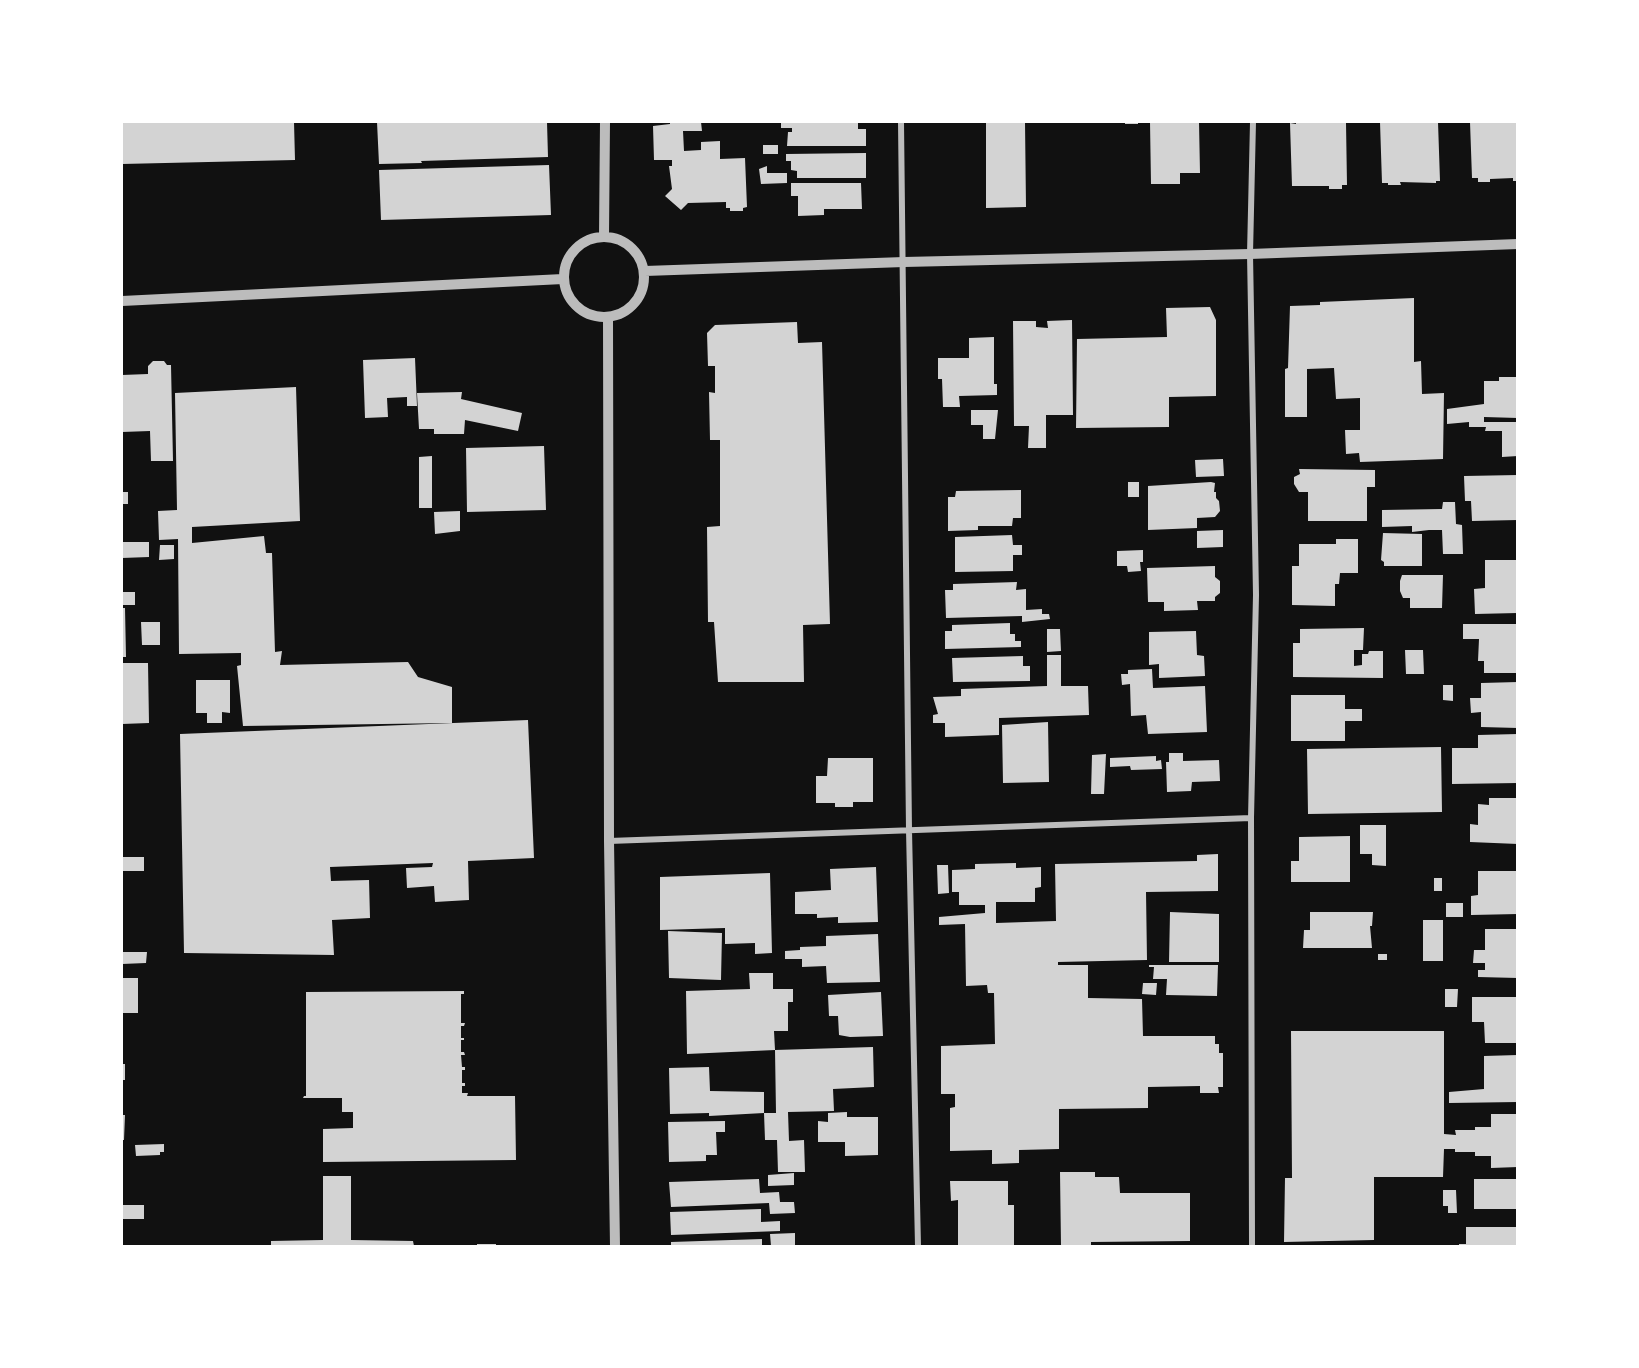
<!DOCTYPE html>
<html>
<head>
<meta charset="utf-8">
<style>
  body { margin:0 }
  #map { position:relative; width:1639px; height:1368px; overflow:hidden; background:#111; font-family:Rubik,sans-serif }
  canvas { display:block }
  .frame { position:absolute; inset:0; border:123px solid #fff; pointer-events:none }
</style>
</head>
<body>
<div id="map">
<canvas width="1639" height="1368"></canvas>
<div class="frame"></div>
</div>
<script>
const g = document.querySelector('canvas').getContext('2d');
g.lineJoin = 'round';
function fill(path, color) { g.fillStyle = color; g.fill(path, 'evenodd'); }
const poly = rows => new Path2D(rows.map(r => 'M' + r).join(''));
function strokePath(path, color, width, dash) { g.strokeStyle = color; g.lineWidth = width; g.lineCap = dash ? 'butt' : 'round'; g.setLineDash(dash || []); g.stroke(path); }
fill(poly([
  [122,122,294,122,295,160,122,164],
  [377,122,547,122,548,157,421,161,422,163,379,164],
  [670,122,701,122,702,131,683,131,684,151,701,150,701,142,720,141,720,159,745,158,747,207,743,208,743,211,730,211,730,208,726,208,726,202,688,203,681,210,665,196,672,189,669,166,672,166,672,160,654,160,653,126,670,124],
  [858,122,858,129,866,129,866,146,787,146,788,132,792,132,792,128,781,128,781,123],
  [986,122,1025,122,1026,207,986,208],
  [1125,122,1138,122,1138,124,1125,124],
  [1150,122,1199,122,1200,173,1180,173,1180,184,1151,184],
  [1296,122,1346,123,1347,185,1342,185,1342,189,1329,189,1329,186,1292,186,1290,123,1296,124],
  [1380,122,1438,122,1440,181,1436,181,1436,183,1400,182,1401,185,1388,185,1388,183,1382,183],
  [1470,122,1518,122,1518,181,1513,181,1513,178,1490,179,1490,182,1478,182,1478,178,1472,178],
  [763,145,778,145,778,154,763,154],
  [866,153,866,178,797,178,797,171,791,170,791,161,786,161,786,154],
  [549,165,551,215,381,220,379,170],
  [767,166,767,173,787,173,787,183,761,184,759,169],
  [791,183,861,183,862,209,824,209,824,215,798,216,798,196,791,196],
  [1414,298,1414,362,1421,361,1422,394,1444,393,1443,459,1360,462,1359,453,1346,454,1345,430,1360,430,1360,398,1336,399,1334,368,1307,369,1307,417,1285,417,1285,369,1288,368,1290,306,1320,305,1320,302],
  [1210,307,1216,320,1216,396,1169,397,1169,427,1076,428,1077,339,1167,337,1166,308],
  [1072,320,1073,415,1046,415,1046,448,1028,448,1029,426,1014,426,1013,321,1036,321,1036,327,1048,328,1047,321],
  [797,322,798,343,822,342,830,624,803,625,804,682,718,682,714,622,708,622,707,527,720,526,720,440,710,440,709,392,715,393,715,366,708,366,707,333,715,325],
  [994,337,994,384,997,384,997,395,959,396,960,407,943,407,942,379,938,379,938,358,969,358,969,338],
  [415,358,417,406,407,406,407,397,387,398,388,417,365,418,363,360],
  [153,361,164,361,167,365,171,365,173,461,151,461,150,431,122,432,122,375,148,374,148,366],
  [1499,377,1518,377,1518,418,1484,417,1484,422,1518,422,1518,456,1502,457,1502,431,1485,431,1486,427,1469,427,1469,422,1447,424,1447,409,1484,404,1484,381,1499,381],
  [296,387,300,521,192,527,192,543,264,536,266,553,272,553,275,652,282,651,280,665,408,662,418,677,452,687,452,723,243,726,237,666,241,665,241,653,179,654,178,539,159,540,158,511,177,510,175,393],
  [462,392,461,399,522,413,518,431,465,420,464,434,434,434,434,429,419,429,417,393],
  [971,410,998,410,995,439,983,439,983,425,971,425],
  [544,446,546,510,467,512,466,448],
  [432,456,432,508,419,508,419,457],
  [1223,459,1224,476,1196,477,1195,460],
  [1299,469,1375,470,1375,487,1367,487,1367,521,1308,521,1308,492,1299,492,1294,484,1294,477,1300,474],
  [1518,475,1518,520,1472,521,1471,501,1465,501,1464,476],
  [1128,482,1139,482,1139,497,1128,497],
  [1211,482,1215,483,1214,492,1216,492,1216,498,1219,501,1220,511,1215,517,1197,518,1197,528,1148,530,1148,486],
  [1021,490,1021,518,1013,518,1012,526,978,526,978,530,948,531,948,497,955,497,956,491],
  [122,492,128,492,128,504,122,504],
  [1443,502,1455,502,1456,524,1462,525,1463,554,1443,554,1442,530,1429,530,1412,532,1412,526,1382,527,1382,510,1442,509],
  [460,511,460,531,435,534,434,512],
  [1223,530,1223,547,1197,548,1197,531],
  [1383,533,1422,534,1422,566,1384,566,1384,562,1381,560],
  [1012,535,1013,545,1022,545,1022,555,1013,555,1013,571,955,572,955,537],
  [1336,539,1358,539,1358,573,1340,573,1339,584,1335,584,1335,606,1292,605,1292,566,1299,566,1299,544,1336,544],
  [122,542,149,542,149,557,122,558],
  [160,545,174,545,174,559,159,560],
  [1143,550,1143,562,1140,562,1141,571,1128,572,1127,566,1117,566,1117,551],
  [1485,560,1518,560,1518,613,1475,614,1474,589,1485,588],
  [1215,566,1215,577,1220,581,1220,593,1215,597,1215,601,1197,601,1198,610,1164,611,1164,602,1148,602,1147,568],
  [1402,575,1443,575,1442,608,1410,608,1410,598,1403,598,1400,591,1400,581],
  [1017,582,1016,590,1026,589,1026,610,1042,609,1042,614,1049,614,1050,619,1022,622,1022,616,946,618,945,590,953,590,953,584],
  [122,592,135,592,135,605,122,605],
  [122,608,125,608,126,657,122,657],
  [141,622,160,622,160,645,142,645],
  [1010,623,1010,634,1015,634,1015,641,1021,641,1021,647,945,649,945,631,952,631,952,625],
  [1463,624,1518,624,1518,673,1484,673,1484,661,1478,661,1479,639,1463,639],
  [1364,628,1363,650,1354,650,1354,666,1362,665,1362,654,1368,654,1369,651,1383,651,1383,678,1293,677,1293,643,1300,643,1300,629],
  [1047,629,1060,629,1061,651,1047,652],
  [1196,631,1197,655,1204,656,1205,676,1159,678,1159,664,1149,665,1149,632],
  [1405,650,1423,650,1424,674,1406,674],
  [1047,655,1061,655,1061,686,1088,686,1089,715,999,718,999,735,945,737,945,723,933,723,933,715,938,714,933,697,961,696,961,689,1047,686],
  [1023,656,1023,666,1030,666,1030,681,953,682,952,658],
  [122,663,148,663,149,723,122,724],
  [1152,669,1153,688,1205,686,1207,732,1148,734,1146,715,1131,716,1130,684,1122,685,1121,674,1128,674,1128,670],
  [196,680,230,680,230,713,222,712,222,723,207,723,207,713,196,713],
  [1518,682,1518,728,1481,727,1481,712,1471,713,1470,698,1481,698,1481,683],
  [1443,685,1453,685,1453,701,1443,700],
  [1291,695,1345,695,1345,709,1362,709,1362,721,1345,721,1345,741,1291,741],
  [528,720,534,858,468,861,469,900,435,902,434,886,407,888,406,868,432,867,433,863,330,867,331,881,369,880,370,918,332,920,334,955,184,953,180,734],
  [1048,722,1049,782,1003,783,1002,725],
  [1518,734,1518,783,1452,784,1452,748,1478,748,1478,735],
  [1441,747,1442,812,1308,814,1307,749],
  [1169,753,1183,753,1183,761,1219,760,1220,781,1192,782,1191,791,1167,792,1166,762,1169,762],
  [1106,754,1104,794,1091,794,1092,755],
  [1156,756,1156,761,1161,760,1162,769,1131,770,1130,766,1110,767,1110,758],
  [828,758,873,758,873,802,853,802,853,807,835,807,835,803,816,803,816,776,827,776],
  [1489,798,1518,798,1518,844,1470,842,1470,824,1478,825,1478,804,1489,805],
  [1360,825,1386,825,1386,866,1372,865,1372,854,1360,854],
  [1350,836,1350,882,1291,882,1291,861,1299,861,1299,837],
  [1218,854,1218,891,1146,892,1147,960,1058,962,1058,965,1088,965,1088,998,1142,999,1143,1036,1215,1036,1215,1044,1219,1044,1219,1053,1223,1053,1223,1087,1218,1087,1219,1093,1200,1093,1200,1086,1148,1087,1148,1108,1059,1109,1059,1149,1019,1150,1019,1163,992,1164,992,1150,950,1151,950,1108,955,1107,955,1094,941,1094,941,1046,995,1044,994,993,988,993,987,985,966,986,965,924,939,925,939,917,985,913,985,905,959,905,959,892,952,892,952,870,975,869,975,864,1016,863,1016,868,1041,867,1041,887,1035,888,1035,902,996,902,996,923,1056,921,1055,864,1197,861,1197,855],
  [122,857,144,857,144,871,122,871],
  [937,865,948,865,949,893,938,894],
  [876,867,878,922,838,923,838,917,817,918,817,914,795,914,795,892,831,890,830,869],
  [1478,871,1518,871,1518,914,1471,915,1471,896,1478,895],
  [770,873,772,953,755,954,755,943,725,944,725,928,660,930,660,877],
  [1434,878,1442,878,1442,891,1434,891],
  [1446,903,1463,903,1463,917,1446,917],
  [1170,912,1219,914,1219,962,1169,962],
  [1310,912,1373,912,1372,926,1370,926,1372,948,1303,948,1304,930,1310,930],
  [1423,920,1443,920,1443,961,1423,961],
  [1485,929,1518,929,1518,978,1478,977,1478,970,1485,970,1485,963,1473,963,1474,950,1485,950],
  [668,931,722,933,721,980,669,978],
  [878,934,880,982,827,983,826,966,802,967,802,959,785,959,785,951,800,950,800,947,826,946,826,936],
  [122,952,147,952,146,963,122,964],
  [1378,954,1387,954,1387,960,1378,960],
  [1149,965,1218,965,1217,996,1166,995,1167,979,1153,979,1154,967,1149,967],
  [749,973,773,973,773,989,793,989,793,1002,788,1002,788,1031,774,1031,775,1050,687,1054,686,991,750,989],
  [122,978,138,978,138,1013,122,1013],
  [1143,983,1157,983,1156,995,1142,994],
  [1445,989,1458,989,1457,1007,1445,1007],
  [464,991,464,994,461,994,461,1023,465,1023,464,1026,461,1026,461,1038,464,1038,464,1040,461,1040,461,1052,464,1052,465,1055,461,1055,462,1067,465,1067,465,1070,462,1070,462,1083,465,1083,465,1086,462,1086,462,1093,468,1093,467,1096,515,1096,516,1160,323,1162,323,1129,353,1128,353,1112,342,1112,342,1098,303,1098,304,1096,306,1096,306,992],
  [881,992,883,1036,850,1037,839,1035,838,1016,829,1016,828,995],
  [1472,997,1518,997,1518,1043,1485,1043,1484,1022,1472,1022],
  [1291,1031,1444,1031,1444,1134,1456,1135,1455,1130,1475,1130,1475,1127,1491,1127,1491,1114,1518,1114,1518,1167,1491,1168,1491,1156,1475,1156,1475,1152,1455,1152,1455,1149,1444,1149,1443,1177,1374,1177,1374,1240,1284,1242,1285,1178,1292,1178],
  [873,1047,874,1087,833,1089,834,1111,788,1112,789,1141,804,1140,805,1172,778,1172,777,1140,765,1140,764,1113,776,1113,775,1050],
  [1518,1055,1518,1102,1449,1103,1449,1092,1484,1089,1484,1056],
  [122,1064,125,1064,125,1080,122,1080],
  [709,1067,710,1091,764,1092,764,1113,709,1116,709,1113,670,1114,669,1068],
  [847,1112,847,1117,878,1117,878,1155,845,1156,845,1142,818,1142,818,1121,828,1122,828,1113],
  [122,1115,125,1115,124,1140,122,1140],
  [725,1121,725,1132,716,1132,717,1155,706,1155,706,1161,669,1162,668,1122],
  [164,1144,164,1152,160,1152,160,1155,136,1156,135,1145],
  [1060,1172,1095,1172,1095,1177,1119,1177,1120,1193,1190,1193,1190,1241,1091,1242,1091,1246,1061,1246],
  [794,1173,794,1185,768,1186,768,1175],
  [323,1176,351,1176,351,1240,413,1241,414,1246,271,1246,271,1241,323,1240],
  [759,1179,760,1193,779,1192,780,1202,794,1202,795,1213,770,1214,769,1203,671,1207,669,1182],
  [1474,1179,1518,1179,1518,1209,1474,1209],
  [950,1181,1008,1181,1008,1205,1014,1205,1014,1246,958,1246,958,1200,951,1201],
  [1443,1190,1456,1190,1457,1213,1448,1213,1448,1206,1443,1206],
  [123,1205,144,1205,144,1219,123,1219],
  [761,1209,761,1222,780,1221,780,1231,671,1235,670,1212],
  [1466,1227,1518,1227,1518,1246,1459,1246,1459,1244,1466,1244],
  [795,1233,795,1245,771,1246,770,1234],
  [762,1239,762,1246,671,1246,671,1242],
  [477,1244,496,1244,496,1246,477,1246]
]), '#d3d3d3');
strokePath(poly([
  [901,122,909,830,918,1246],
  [609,841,1251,818],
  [1252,1246,1251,818,1256,595,1250,254,1253,122]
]), '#bcbcbc', 6);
strokePath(poly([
  [604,236,605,122],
  '564 277a40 40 0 1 1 80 0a40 40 0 1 1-80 0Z',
  [645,271,904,262,1250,254,1518,244],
  [122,301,563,279],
  [608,318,609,841,615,1246]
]), '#bcbcbc', 10);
</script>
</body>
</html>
